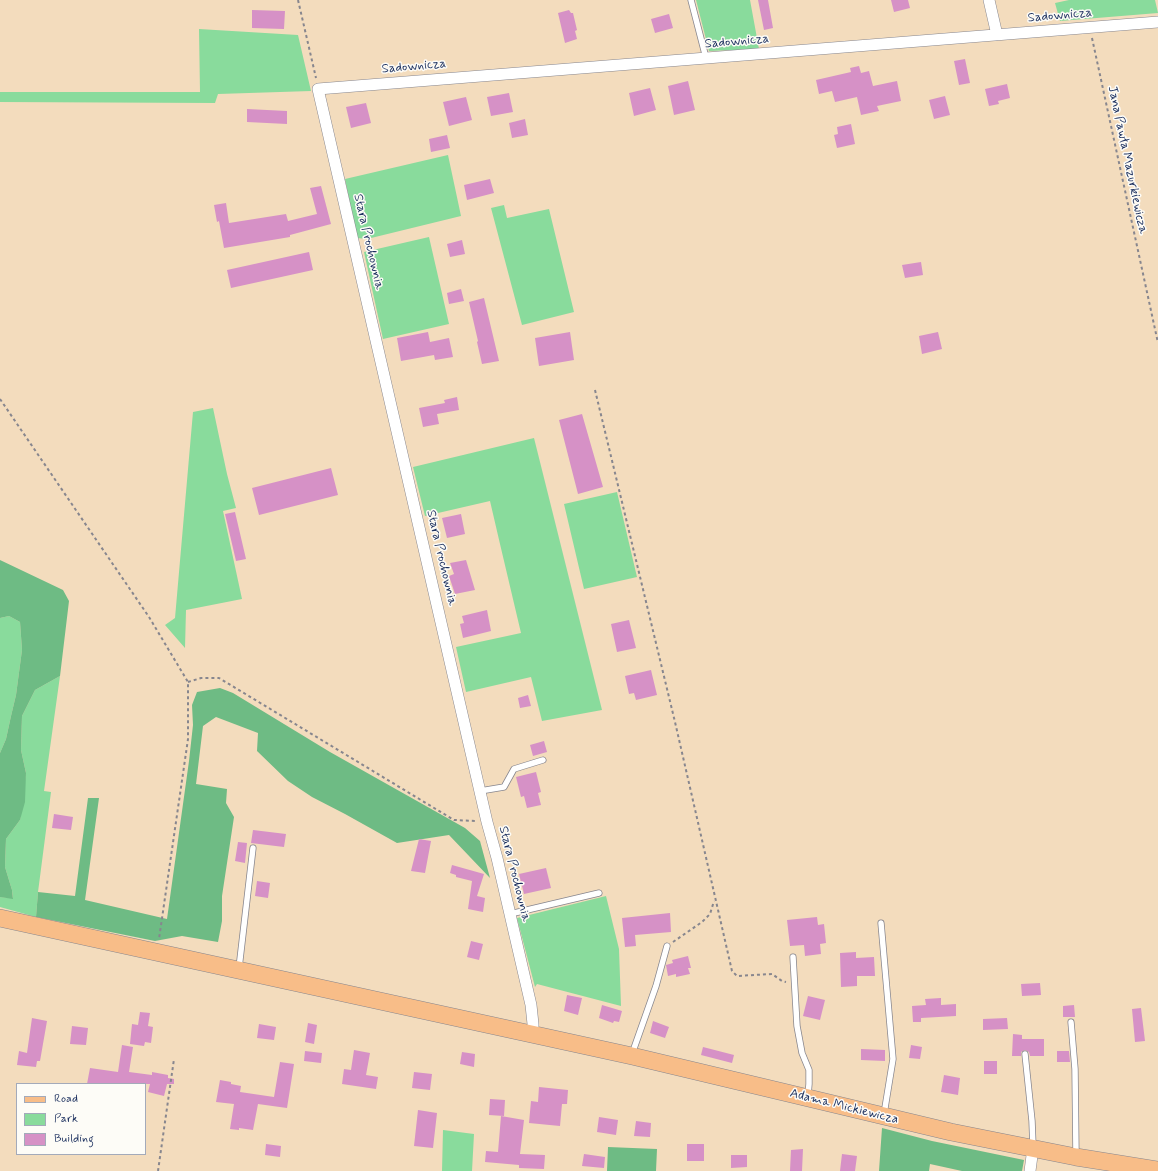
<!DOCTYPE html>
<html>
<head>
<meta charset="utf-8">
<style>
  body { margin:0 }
  #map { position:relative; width:1158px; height:1171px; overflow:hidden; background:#f3dcbd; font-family:Mynerve,sans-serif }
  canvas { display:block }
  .legend { position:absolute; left:16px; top:1083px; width:130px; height:72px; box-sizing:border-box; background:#fdfcf7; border:1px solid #a3aaba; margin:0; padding:5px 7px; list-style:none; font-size:12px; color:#1b2f5e }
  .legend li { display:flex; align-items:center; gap:8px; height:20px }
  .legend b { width:20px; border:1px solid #a3aaba }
</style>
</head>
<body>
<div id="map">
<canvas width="1158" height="1171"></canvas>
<ul class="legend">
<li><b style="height:5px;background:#f8bd88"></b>Road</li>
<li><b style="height:11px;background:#89db9c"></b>Park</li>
<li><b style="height:11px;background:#d691c6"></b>Building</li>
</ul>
</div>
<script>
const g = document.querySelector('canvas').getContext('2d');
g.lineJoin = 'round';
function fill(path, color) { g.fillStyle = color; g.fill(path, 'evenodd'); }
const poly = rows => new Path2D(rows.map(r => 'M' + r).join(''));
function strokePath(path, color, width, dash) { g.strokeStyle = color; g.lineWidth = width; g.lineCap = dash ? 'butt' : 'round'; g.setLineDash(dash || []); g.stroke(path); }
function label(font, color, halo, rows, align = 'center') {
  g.font = font + ' Mynerve,sans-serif'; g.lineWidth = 3; g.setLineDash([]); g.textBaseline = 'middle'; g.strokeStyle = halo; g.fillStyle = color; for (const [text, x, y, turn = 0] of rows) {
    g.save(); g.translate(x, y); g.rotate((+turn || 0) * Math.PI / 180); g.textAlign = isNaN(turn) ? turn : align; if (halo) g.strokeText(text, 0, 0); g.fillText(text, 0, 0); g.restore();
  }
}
fill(poly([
  [696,0,750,0,759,49,709,51],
  [1069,0,1155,0,1158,13,1060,21,1055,3],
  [199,29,298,35,311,91,218,94,215,103,0,102,0,92,200,92],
  [448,155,461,216,367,239,357,238,345,179],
  [504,205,507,218,549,209,574,312,522,325,491,208],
  [429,237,449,324,383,339,364,252],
  [213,408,227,474,236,508,223,511,242,599,186,610,185,648,165,625,175,618,193,412],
  [534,438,602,710,542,721,531,677,466,692,456,647,521,633,500,544,490,501,425,516,413,467],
  [617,492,637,577,584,589,564,504],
  [9,616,20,622,22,650,16,695,11,716,6,739,0,753,0,618],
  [60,676,44,791,51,792,38,892,36,917,0,907,0,897,13,898,12,890,5,867,6,839,20,820,26,773,21,750,22,716,35,690],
  [606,896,619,949,621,1006,537,984,535,987,517,918],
  [443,1130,474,1134,472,1171,442,1171]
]), '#89db9c');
fill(poly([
  [0,560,63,590,69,601,60,676,35,690,22,716,21,750,26,773,25,802,20,820,6,839,5,867,12,890,13,899,0,897,0,753,6,739,11,716,16,695,22,650,20,622,9,616,0,618],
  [220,688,233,693,330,752,465,828,480,841,490,878,449,835,397,843,345,814,312,797,288,781,257,751,258,733,216,717,203,726,196,784,227,789,226,803,234,817,222,896,222,921,218,942,182,936,155,941,36,917,38,892,75,896,88,798,99,798,85,900,167,919,189,761,193,725,192,705,197,692],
  [882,1128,932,1141,1024,1160,1022,1171,962,1171,930,1164,929,1171,879,1171],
  [608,1147,657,1149,656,1171,607,1171]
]), '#6ebb84');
fill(poly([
  [758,0,768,0,773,28,764,30],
  [891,0,908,0,910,8,894,12],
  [252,10,285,11,284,29,252,28],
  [569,10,571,13,573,13,577,30,575,31,577,39,565,43,558,13],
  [669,14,673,28,655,33,651,19],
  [965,59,970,83,959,85,954,61],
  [859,66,861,73,869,71,873,86,897,81,901,101,877,106,879,111,861,115,857,97,835,102,832,91,819,94,816,80,851,72,850,68],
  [688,81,695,110,674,115,668,86],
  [1007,84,1010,98,998,101,999,104,989,106,985,89],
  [650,88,656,110,634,116,629,93],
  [509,93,513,112,491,116,487,97],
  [945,96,950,115,934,119,929,100],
  [466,97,472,120,449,126,443,102],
  [366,103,371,123,351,128,346,107],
  [247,109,287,111,287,124,247,122],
  [525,119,528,135,512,138,509,123],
  [851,124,855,144,837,148,834,135,838,134,837,127],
  [447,135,450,148,431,152,429,139],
  [490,179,494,193,467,200,464,185],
  [321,186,331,224,290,235,290,237,224,248,219,221,217,222,214,205,226,203,229,223,286,214,288,221,317,214,310,188],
  [462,240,465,254,450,257,447,244],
  [309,252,313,270,231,288,227,270],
  [921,262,923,275,905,278,902,265],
  [461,289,464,301,449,304,447,293],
  [484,298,499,361,482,364,477,342,478,341,469,302],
  [428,332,430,342,449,338,453,357,435,360,434,355,401,361,397,338],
  [570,332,574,360,539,366,535,338],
  [938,332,942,349,922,354,919,336],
  [457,397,459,410,437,414,439,424,423,427,419,408,445,403,444,400],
  [582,414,603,487,578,494,559,420],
  [331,468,338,495,259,515,252,488],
  [235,512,246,559,236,561,225,514],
  [461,514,465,534,447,538,442,518],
  [466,560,475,590,455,594,449,576,454,574,450,563],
  [487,610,491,631,463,638,460,624,464,623,462,616],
  [629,620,636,648,617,652,611,624],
  [651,670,657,695,636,700,634,693,629,694,625,676],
  [528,695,531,706,520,708,518,698],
  [544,741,547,752,533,756,530,745],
  [536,772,541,792,538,793,541,805,527,808,524,796,521,797,516,777],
  [54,814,73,817,71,830,52,828],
  [253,830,286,834,284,847,251,843],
  [419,839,431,841,425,873,411,871],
  [238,842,247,843,245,863,235,861],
  [452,865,484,874,477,896,485,898,483,912,468,909,472,881,456,877,456,875,450,873],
  [546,868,551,888,524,894,519,874],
  [257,881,270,883,268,898,255,896],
  [670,913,671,932,635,935,636,946,625,947,622,918],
  [817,917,818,925,824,924,826,943,820,944,821,954,805,956,804,945,790,946,787,920],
  [471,941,483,944,479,960,467,957],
  [856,952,856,958,874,957,875,976,857,976,857,986,841,987,840,953],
  [688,956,691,968,688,968,690,974,676,977,676,974,668,976,666,965,673,963,672,960],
  [1040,983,1041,995,1022,996,1021,984],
  [567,995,582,998,578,1015,564,1011],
  [808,996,825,1000,820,1020,803,1016],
  [941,998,941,1005,956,1004,956,1016,921,1018,921,1022,913,1022,912,1006,926,1005,925,999],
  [602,1005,622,1011,619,1022,614,1021,613,1023,599,1018],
  [1074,1005,1075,1017,1063,1017,1063,1006],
  [1141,1008,1145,1041,1135,1042,1132,1009],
  [140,1012,150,1013,148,1026,153,1027,151,1043,145,1042,144,1046,130,1044,132,1024,138,1025],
  [32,1018,47,1021,40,1061,37,1061,36,1067,17,1065,19,1051,27,1053],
  [1007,1018,1008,1029,983,1030,983,1019],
  [653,1021,669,1027,665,1038,650,1033],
  [308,1023,317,1025,314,1044,305,1042],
  [259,1024,276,1027,274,1040,257,1038],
  [72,1026,88,1028,86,1045,70,1044],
  [1013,1034,1022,1035,1022,1039,1044,1039,1044,1056,1030,1056,1029,1052,1025,1050,1021,1052,1021,1056,1012,1056],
  [122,1045,133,1047,129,1072,152,1075,152,1072,168,1075,168,1078,174,1079,174,1084,167,1084,164,1096,148,1092,150,1084,87,1084,90,1068,118,1072],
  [911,1045,922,1047,920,1059,909,1058],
  [703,1047,734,1055,732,1063,701,1055],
  [861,1049,885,1050,885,1061,861,1060],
  [354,1050,370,1053,366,1075,378,1077,376,1089,342,1084,344,1069,351,1070],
  [305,1051,322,1053,321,1063,304,1061],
  [1057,1051,1069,1051,1070,1062,1057,1062],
  [462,1052,475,1054,474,1067,460,1064],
  [984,1061,997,1061,997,1074,984,1074],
  [280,1062,294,1064,287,1108,258,1104,253,1130,239,1128,239,1130,230,1129,234,1104,216,1102,220,1080,231,1082,231,1084,241,1086,240,1092,274,1097],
  [414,1072,432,1074,430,1090,412,1088],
  [944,1075,960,1078,958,1095,941,1092],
  [539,1087,568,1090,567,1104,562,1104,560,1126,529,1123,531,1101,538,1102],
  [490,1099,505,1100,504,1116,489,1115],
  [418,1110,437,1113,433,1148,414,1146],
  [501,1116,524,1120,520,1154,545,1155,544,1169,519,1168,519,1165,485,1162,486,1151,498,1152],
  [599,1117,618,1120,616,1135,597,1132],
  [636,1121,651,1123,650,1137,634,1136],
  [266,1144,281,1146,280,1157,265,1155],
  [687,1144,704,1144,704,1161,687,1161],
  [803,1149,802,1171,790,1171,791,1150],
  [584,1154,605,1157,604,1168,582,1166],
  [842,1154,857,1156,855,1171,840,1171],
  [731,1155,747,1155,747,1167,731,1168]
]), '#d691c6');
const service = poly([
  [691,0,706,58],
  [480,791,504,787,514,769,543,760],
  [510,914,599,893],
  [881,923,893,1059,884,1114],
  [793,957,797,1026,802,1053,809,1070,809,1084,808,1095],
  [239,968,253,848],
  [1071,1022,1075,1069,1076,1155],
  [632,1054,656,986,667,946],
  [1025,1054,1032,1121,1033,1146]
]);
const minor = poly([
  [989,0,997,35],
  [533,1034,533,1024,531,1005,497,858,487,822,318,89,1158,22],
  [1030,1171,1033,1148]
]);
const primary = poly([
  [0,918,632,1056,951,1132,1076,1157,1158,1170]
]);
strokePath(service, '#87868e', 7);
strokePath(minor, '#87868e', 12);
strokePath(primary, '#87868e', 18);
strokePath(poly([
  [298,0,316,78],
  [1092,38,1158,343],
  [595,390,675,722,732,971,737,976,772,974,782,981,786,982],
  [0,399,149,617,188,682,188,739,159,939],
  [188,682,201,678,219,678,454,820,477,821],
  [673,942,702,922,710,914,714,901],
  [158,1171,174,1059]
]), '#87868e', 2, [3, 3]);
strokePath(service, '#fff', 5.5);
strokePath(minor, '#fff', 11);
strokePath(primary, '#f8bd88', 17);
label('13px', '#1b2f5e', '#fdfcf7', [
  ["Sadownicza",1060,16,-5],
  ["Sadownicza",737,42,-5],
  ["Sadownicza",414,67,-5],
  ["Jana Pawła Mazurkiewicza",1127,160,78],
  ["Stara Prochownia",368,242,77],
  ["Stara Prochownia",441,558,77],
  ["Stara Prochownia",514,874,76],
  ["Adama Mickiewicza",844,1107,14]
]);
</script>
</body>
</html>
